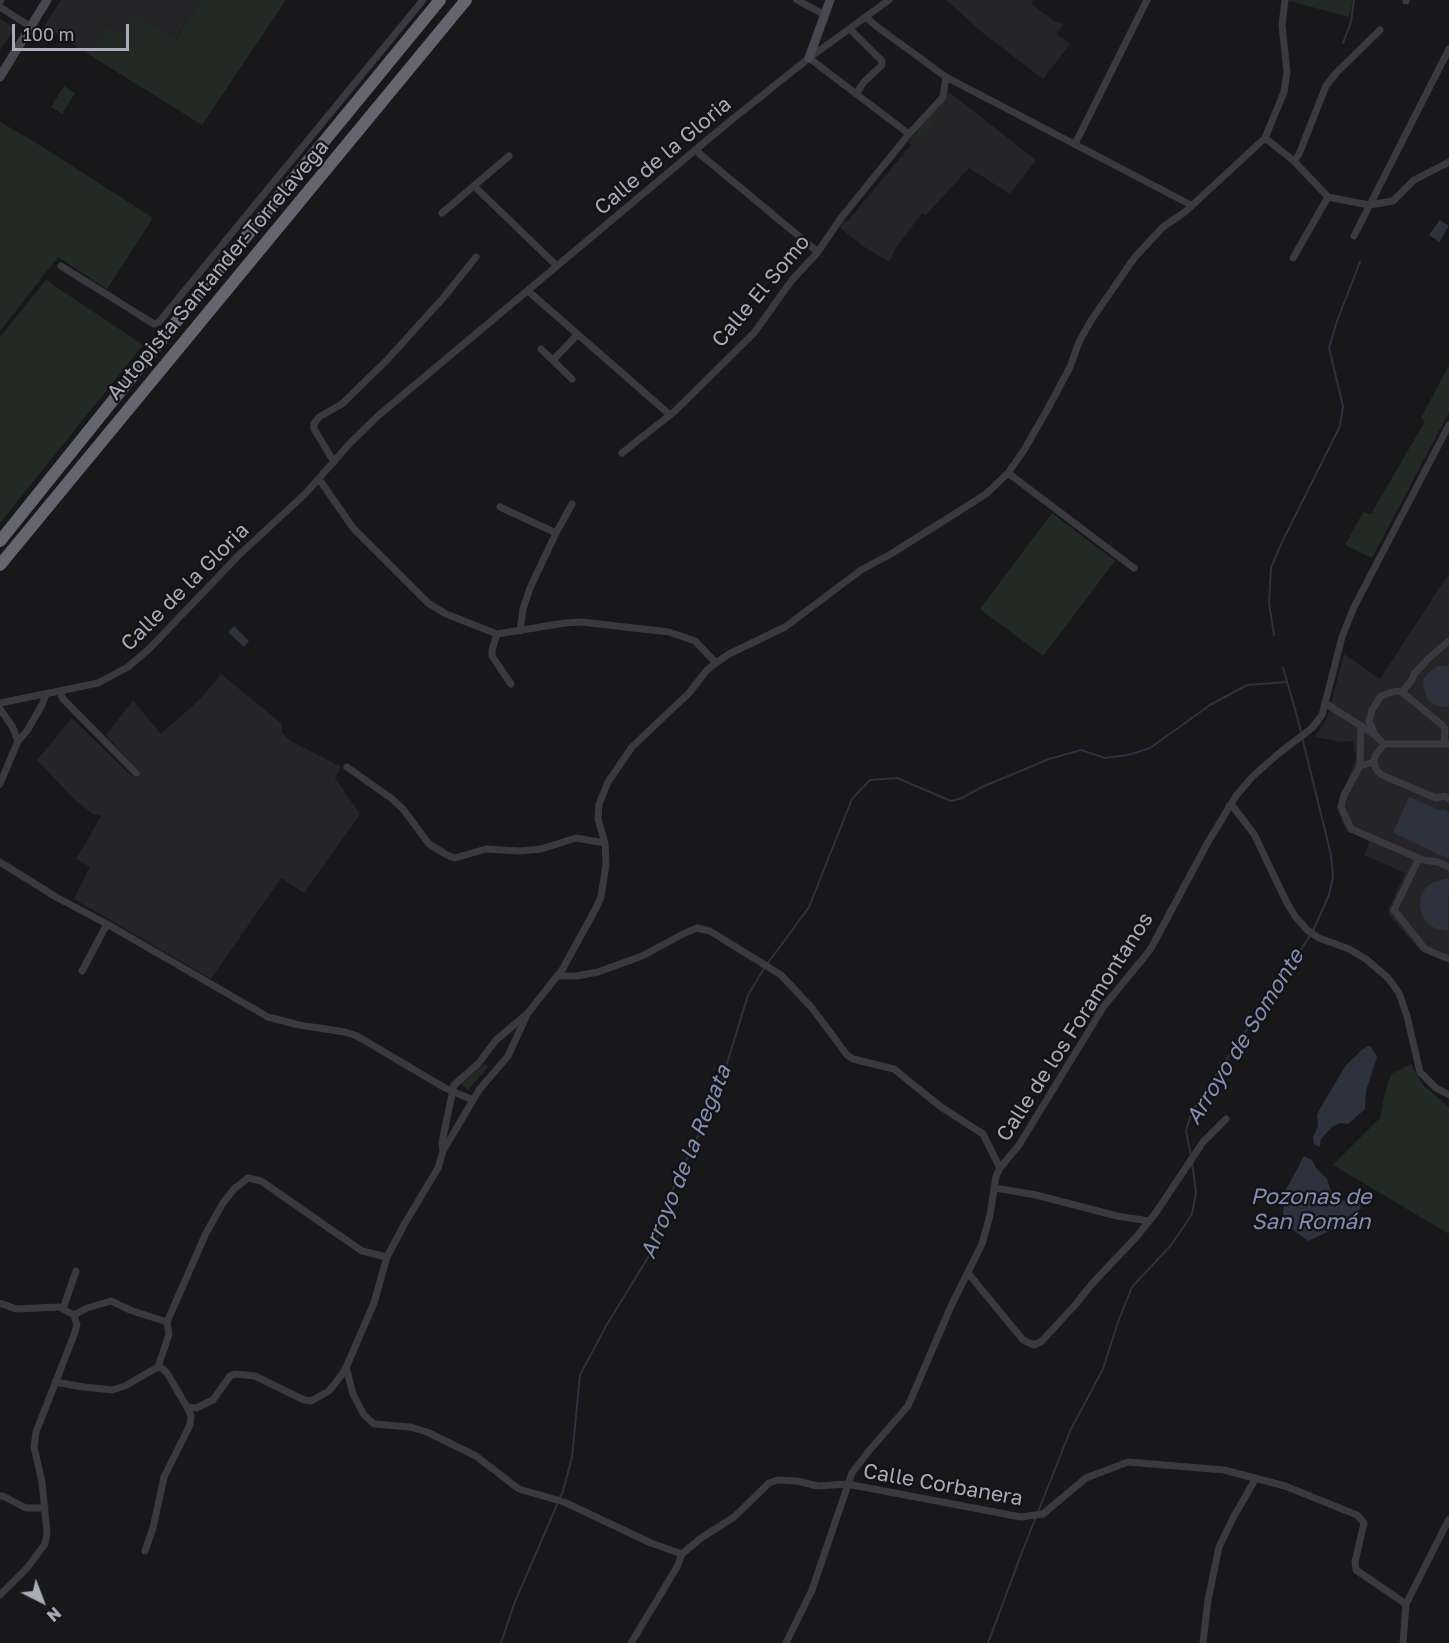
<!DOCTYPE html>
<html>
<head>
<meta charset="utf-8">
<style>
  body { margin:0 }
  #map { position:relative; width:1449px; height:1643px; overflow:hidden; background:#18181a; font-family:"Golos Text",sans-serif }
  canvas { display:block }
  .north { position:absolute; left:12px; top:1571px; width:60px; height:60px; -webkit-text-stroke:4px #131315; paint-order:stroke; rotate:138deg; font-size:16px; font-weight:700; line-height:24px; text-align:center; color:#aaabb9 }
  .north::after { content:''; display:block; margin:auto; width:21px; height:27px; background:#aaabb9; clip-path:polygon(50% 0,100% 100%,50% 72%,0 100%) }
  .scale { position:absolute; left:12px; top:24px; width:117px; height:27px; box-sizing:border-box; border:3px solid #aaabb9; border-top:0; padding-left:8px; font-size:18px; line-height:21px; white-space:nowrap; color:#aaabb9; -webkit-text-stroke:4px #131315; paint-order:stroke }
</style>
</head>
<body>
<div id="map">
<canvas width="1449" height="1643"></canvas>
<div class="north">N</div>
<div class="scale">100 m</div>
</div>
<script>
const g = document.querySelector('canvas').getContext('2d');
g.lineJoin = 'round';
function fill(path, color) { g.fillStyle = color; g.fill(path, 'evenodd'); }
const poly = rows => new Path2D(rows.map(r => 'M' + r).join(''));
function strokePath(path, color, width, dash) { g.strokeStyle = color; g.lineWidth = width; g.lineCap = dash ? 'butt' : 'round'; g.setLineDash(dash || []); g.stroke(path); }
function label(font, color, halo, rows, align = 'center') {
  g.font = font + ' "Golos Text",sans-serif'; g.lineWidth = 4.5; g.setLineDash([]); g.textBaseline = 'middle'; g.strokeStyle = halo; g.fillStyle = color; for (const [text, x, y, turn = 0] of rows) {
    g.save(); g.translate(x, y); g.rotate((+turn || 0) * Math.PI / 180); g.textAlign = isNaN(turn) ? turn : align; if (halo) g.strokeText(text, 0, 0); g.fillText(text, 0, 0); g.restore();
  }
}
fill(poly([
  [61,0,200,0,144,89,44,26],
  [946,0,1033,0,1032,5,1056,22,1057,21,1063,24,1057,34,1070,44,1043,79,983,33],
  [0,19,15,28,0,51],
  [949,92,1036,160,1010,194,969,168,926,215,922,213,896,248,889,262,863,246,840,228,844,221,847,222,911,145,908,142],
  [1449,573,1449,963,1420,950,1389,915,1388,910,1405,873,1364,855,1369,843,1367,840,1347,831,1344,826,1337,808,1356,758,1353,741,1341,742,1315,737,1327,718,1344,654,1380,679],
  [221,674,282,724,282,732,289,740,341,767,335,778,360,814,304,893,281,878,211,979,74,899,90,867,76,859,101,816,93,814,75,800,37,760,72,718,132,776,138,770,106,735,133,700,161,734,199,700]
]), '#252427');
fill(poly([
  [200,0,286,0,202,125,90,55,107,27,119,34,133,12,176,39],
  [1286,0,1353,0,1349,17],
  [64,86,75,93,62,114,51,107],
  [927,119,935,125,926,137,917,131],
  [0,122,38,144,153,218,107,289,58,257,0,331],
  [46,280,143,345,0,523,0,337],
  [1449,365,1449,412,1372,558,1345,545,1363,512,1371,514,1425,421,1421,418],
  [1052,513,1115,561,1043,656,980,609],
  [485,1064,488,1067,468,1090,461,1084],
  [1411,1064,1423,1085,1449,1107,1449,1234,1333,1165,1380,1118,1385,1092,1391,1074]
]), '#222a25');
fill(poly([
  [1440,220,1449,226,1439,242,1429,235],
  [234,626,249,641,244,647,228,632],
  [1444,665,1449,666,1449,707,1444,707,1435,705,1428,700,1423,687,1424,679,1429,672,1436,667],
  [1409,797,1441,811,1442,809,1449,812,1449,859,1393,833],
  [1444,879,1449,879,1448,931,1436,929,1428,924,1422,916,1420,906,1421,896,1426,887,1434,882],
  [1368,1046,1371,1047,1377,1057,1366,1091,1365,1109,1348,1124,1340,1123,1332,1127,1321,1139,1320,1147,1314,1144,1313,1137,1318,1126,1317,1115,1321,1107,1346,1065,1362,1050],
  [1304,1156,1312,1160,1316,1168,1327,1179,1333,1197,1338,1200,1359,1202,1361,1208,1345,1224,1308,1241,1292,1229,1283,1215,1286,1190]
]), '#2e323e');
strokePath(poly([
  [1343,43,1351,22,1354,0],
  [1274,635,1269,603,1271,568,1281,544,1340,426,1343,406,1329,348,1337,321,1360,262],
  [1283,668,1297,716,1331,855,1333,877,1329,895,1313,931],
  [1191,1156,1186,1131,1190,1117,1199,1100,1310,936],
  [501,1643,514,1604,563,1491,572,1457,580,1375,606,1326,652,1251,676,1181,716,1099,748,995,765,967,809,907,852,799,870,780,897,778,951,801,962,798,982,787,1049,759,1081,750,1105,758,1128,755,1150,748,1210,705,1247,685,1287,682],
  [988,1643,1022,1552,1071,1429,1103,1369,1118,1322,1132,1287,1172,1244,1192,1214,1196,1193,1192,1162]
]), '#2e323e', 2);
strokePath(poly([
  [797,0,825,15],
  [0,1,1,0],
  [1406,1,1406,0],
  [0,7,31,27],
  [866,17,876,26,946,77,1191,205],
  [850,29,882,61,882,65,864,82,856,94],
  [809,58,909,134],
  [1265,138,1294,161,1328,197,1369,205,1393,201,1414,180,1449,162],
  [1075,144,1147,0],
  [695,150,818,252],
  [1294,161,1299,154,1326,86,1336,73,1380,30],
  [474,186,557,266],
  [442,213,509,156],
  [1354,236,1449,49],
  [1293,258,1328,197],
  [61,266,154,324,159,322,423,0],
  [528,291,669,414],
  [541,349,572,379],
  [554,359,577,335],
  [622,453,675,411,754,333,792,280,818,252,841,218,909,134,943,97,946,77],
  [334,462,314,429,314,424,319,417,342,404,387,360,444,297,476,257],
  [1008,473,1134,568],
  [319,479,353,528,428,603,446,614,497,634,565,623,582,622,669,632,695,641,716,663],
  [500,507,556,533],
  [520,631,523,609,530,588,556,533,572,504],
  [497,634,492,650,492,656,511,684],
  [60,692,63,699,136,773],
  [1402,692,1412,680,1414,674,1428,659,1449,641],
  [0,703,98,683,128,667,149,649,239,555,306,493,351,442,379,415,724,126,809,58,889,0],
  [1325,703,1372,733],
  [0,709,12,726,18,741],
  [1384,744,1375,735,1369,721,1372,710,1381,696,1396,691,1402,692,1442,725,1445,729,1444,744],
  [1449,744,1384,744,1375,756,1374,762,1376,769,1382,775,1436,798,1445,796,1449,799],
  [1374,762,1360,766,1344,795,1341,807,1351,829,1423,860,1438,862,1449,867],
  [1360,766,1361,726],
  [347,767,391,798,403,809,429,844,447,855,455,858,486,849,519,851,541,849,576,838,605,843],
  [0,784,18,741,27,731,43,703,46,694],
  [1229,806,1234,808,1254,834,1286,901,1295,916,1307,930,1319,938,1349,949,1366,959,1388,978,1399,993,1407,1016,1420,1072,1436,1088,1449,1095],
  [1419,858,1394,910,1425,949,1449,959],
  [0,862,56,897,107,924,268,1017,299,1025,345,1032,357,1036,445,1088,473,1100],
  [82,971,107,924],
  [557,976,576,976,598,972,642,956,685,933,697,928,710,931,781,975,812,1008,847,1055,853,1059,894,1069,941,1107,983,1134,1000,1168],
  [443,1151,442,1142,454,1085,478,1064,496,1040,527,1014,562,970,595,910,601,897,606,865,605,843,598,819,599,804,608,782,632,747,689,693,707,670,716,663,729,654,785,627,861,570,891,554,986,494,1008,473,1024,450,1046,412,1070,367,1079,342,1092,319,1135,257,1163,227,1185,212,1265,138,1284,92,1287,72,1282,25,1285,0],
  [995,1188,1036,1195,1117,1216,1149,1221],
  [968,1273,1023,1340,1034,1345,1042,1341,1076,1304,1091,1285,1139,1234,1157,1211,1203,1142,1226,1119],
  [0,1303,16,1309,59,1307,74,1315,77,1325,74,1335,36,1432,34,1447,42,1482,47,1533,45,1544,27,1568,0,1595],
  [63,1309,76,1271],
  [74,1315,87,1308,111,1301,130,1310,167,1322],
  [158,1367,169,1334,167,1322,206,1233,223,1203,234,1189,248,1178,261,1181,362,1251,387,1257],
  [346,1367,353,1394,364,1415,374,1424,410,1427,427,1432,476,1456,519,1489,564,1502,651,1543,682,1554],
  [55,1382,83,1387,112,1390,125,1386,158,1367,163,1369,167,1373,187,1407,191,1416,190,1425,164,1477,153,1528,145,1551],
  [187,1407,196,1408,213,1400,230,1376,235,1374,255,1376,304,1400,311,1401,329,1391,343,1373,348,1363,374,1303,387,1257,405,1223,438,1168,443,1151,479,1090,508,1056,526,1017],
  [0,1496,3,1496,26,1508,45,1508],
  [631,1643,677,1567,682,1554,701,1538,734,1517,769,1483,778,1480,797,1481,818,1486,847,1484,1021,1517,1043,1514,1086,1478,1128,1462,1224,1470,1285,1486,1357,1515,1364,1523,1355,1562,1356,1570,1406,1604],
  [786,1643,812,1590,852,1473,868,1452,908,1406,952,1304,982,1244,990,1215,996,1176,1000,1168,1019,1145,1104,1006,1150,950,1208,842,1236,796,1251,778,1278,754,1312,728,1322,715,1342,637,1354,607,1449,425],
  [1203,1643,1208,1600,1219,1547,1234,1516,1256,1478],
  [1403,1643,1406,1604,1449,1519]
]), '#3a393f', 7);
strokePath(poly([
  [809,58,830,0],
  [0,77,47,0]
]), '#47474f', 9);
strokePath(poly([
  [0,541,172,327,440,0],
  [0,565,466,0]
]), '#656570', 12);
label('21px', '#aaabb9', '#131315', [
  ["Calle de la Gloria",663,156,-40],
  ["Autopista Santander-Torrelavega",218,270,-50],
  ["Calle El Somo",761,291,-50],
  ["Calle de la Gloria",185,587,-45],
  ["Calle de los Foramontanos",1075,1027,-57],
  ["Calle Corbanera",943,1485,10]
]);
label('italic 22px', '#828fb4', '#131315', [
  ["Arroyo de Somonte",1245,1037,-58],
  ["Arroyo de la Regata",686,1162,-68],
  ["Pozonas de",1311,1197],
  ["San Román",1311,1222]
]);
</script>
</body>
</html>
